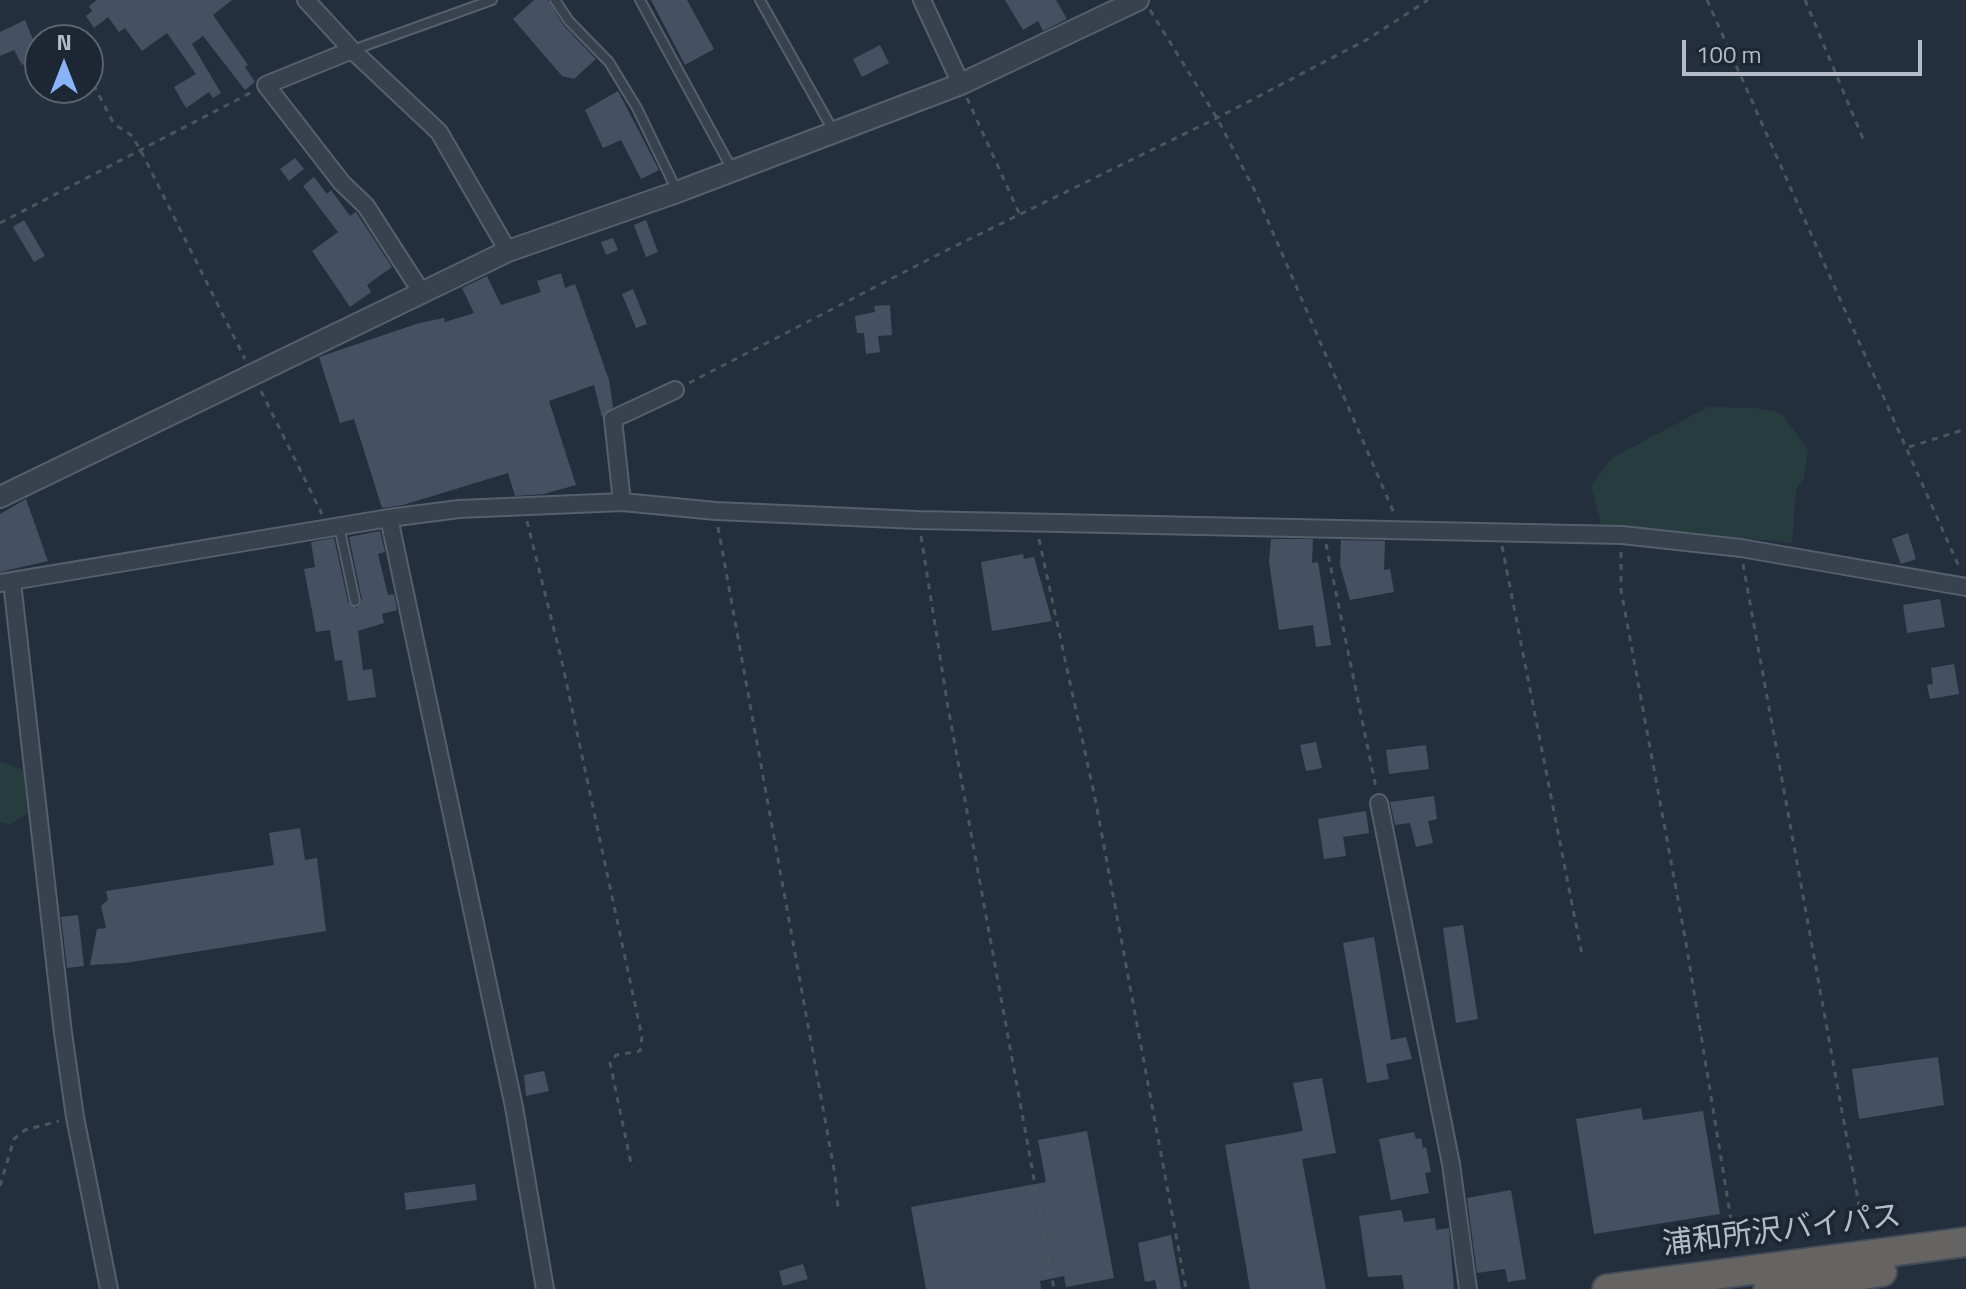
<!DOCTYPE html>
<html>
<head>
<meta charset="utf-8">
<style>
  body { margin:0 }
  #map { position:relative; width:1966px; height:1289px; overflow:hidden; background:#242f3e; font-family:"Titillium Web",sans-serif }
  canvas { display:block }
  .north { position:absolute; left:24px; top:24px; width:80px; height:80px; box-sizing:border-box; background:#1d2633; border:2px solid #59626f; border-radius:50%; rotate:0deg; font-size:22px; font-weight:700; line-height:32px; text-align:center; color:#b4bcc9 }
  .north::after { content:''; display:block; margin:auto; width:28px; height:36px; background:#8ab4f8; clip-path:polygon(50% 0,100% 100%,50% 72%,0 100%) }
  .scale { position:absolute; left:1682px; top:40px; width:240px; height:36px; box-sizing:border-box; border:4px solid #b4bcc9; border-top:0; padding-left:10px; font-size:24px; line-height:28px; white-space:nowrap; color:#b4bcc9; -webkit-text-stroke:6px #1d2633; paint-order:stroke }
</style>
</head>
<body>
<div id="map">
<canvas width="1966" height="1289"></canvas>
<div class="north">N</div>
<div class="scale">100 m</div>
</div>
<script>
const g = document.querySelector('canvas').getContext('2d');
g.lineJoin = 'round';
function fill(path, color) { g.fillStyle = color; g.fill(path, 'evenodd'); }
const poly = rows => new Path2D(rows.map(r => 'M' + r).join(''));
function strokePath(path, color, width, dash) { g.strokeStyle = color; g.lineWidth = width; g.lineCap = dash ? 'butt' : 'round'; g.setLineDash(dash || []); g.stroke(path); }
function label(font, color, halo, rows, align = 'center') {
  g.font = font + ' "Titillium Web","Noto Sans JP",sans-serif'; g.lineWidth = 8; g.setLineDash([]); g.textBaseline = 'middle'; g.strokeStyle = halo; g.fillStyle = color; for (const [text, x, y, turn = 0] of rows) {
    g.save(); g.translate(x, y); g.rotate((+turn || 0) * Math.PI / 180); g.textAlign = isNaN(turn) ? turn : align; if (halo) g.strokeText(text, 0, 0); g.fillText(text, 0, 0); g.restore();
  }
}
fill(poly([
  [1708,407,1757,408,1781,413,1808,449,1804,478,1796,489,1792,543,1601,524,1591,485,1612,458],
  [0,761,24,770,28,813,10,825,0,822]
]), '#263c3f');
fill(poly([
  [97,0,232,0,213,15,248,65,245,67,255,82,245,90,203,36,192,44,221,93,213,98,209,92,186,108,174,87,196,74,167,33,142,51,125,28,119,32,108,17,94,28,86,16,92,11,89,6],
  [534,0,548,0,564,26,596,59,574,79,562,76,513,19],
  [651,0,687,0,714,49,685,65],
  [1005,0,1056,0,1067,19,1043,31,1038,21,1023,30],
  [25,20,40,56,22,65,14,50,0,56,0,32],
  [880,45,889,63,862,77,853,59],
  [618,91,659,170,641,179,621,140,603,148,585,110],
  [295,158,304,169,289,181,280,169],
  [314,177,327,194,331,190,350,216,356,212,392,267,367,285,371,292,350,307,312,251,338,232,303,186],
  [24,220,45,256,34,262,13,227],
  [646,220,658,252,646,257,634,225],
  [613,238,618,250,606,255,601,242],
  [561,273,565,288,575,284,609,380,613,407,602,417,594,385,549,401,576,485,544,494,515,496,508,473,403,505,382,508,354,419,340,423,319,357,419,323,444,318,445,322,474,313,462,288,487,276,501,305,541,292,537,281],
  [633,289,647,324,636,328,622,294],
  [890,305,892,335,878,336,880,352,866,354,864,333,857,333,855,316,875,312,874,306],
  [26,499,48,561,0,572,0,514],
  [380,531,385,552,378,554,388,595,394,594,397,610,382,614,384,623,358,631,363,670,372,669,376,697,348,701,342,660,335,661,330,630,316,632,304,569,315,567,311,542,334,538,348,602,357,608,362,600,349,537],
  [1908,533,1916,559,1901,564,1892,539],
  [1271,539,1313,539,1312,563,1318,562,1331,645,1316,647,1313,625,1279,630,1269,562],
  [1341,540,1385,541,1384,570,1390,569,1394,592,1350,600,1340,565],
  [1023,554,1024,559,1034,557,1052,621,992,631,981,562],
  [1940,599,1945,627,1907,633,1903,605],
  [1954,664,1959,694,1930,699,1927,685,1933,684,1931,668],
  [1316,742,1322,768,1306,771,1300,745],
  [1426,745,1429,769,1389,774,1386,750],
  [1434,796,1437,819,1428,821,1433,843,1416,847,1410,823,1395,825,1390,802],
  [1366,811,1369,833,1343,837,1346,856,1324,859,1318,819],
  [300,828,305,860,317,858,326,931,125,963,90,965,97,929,106,928,101,906,108,900,106,891,274,865,269,833],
  [78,915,84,966,67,968,61,917],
  [1463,925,1478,1019,1456,1023,1443,928],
  [1374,937,1391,1040,1406,1037,1412,1059,1386,1064,1389,1079,1367,1083,1343,943],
  [1938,1057,1944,1105,1859,1119,1852,1069],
  [544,1071,549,1091,526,1096,524,1075],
  [1322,1078,1336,1153,1302,1159,1326,1289,1250,1289,1225,1145,1303,1131,1293,1083],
  [1641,1108,1643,1120,1703,1111,1720,1214,1594,1234,1576,1119],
  [1087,1131,1114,1278,1066,1287,1064,1276,1040,1281,1041,1289,926,1289,911,1207,1046,1182,1038,1140],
  [1414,1132,1416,1139,1421,1138,1423,1148,1426,1147,1431,1172,1425,1173,1429,1193,1391,1200,1379,1139],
  [475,1184,477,1200,406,1210,404,1193],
  [1511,1190,1526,1279,1508,1282,1505,1269,1477,1273,1467,1198],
  [1401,1210,1404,1222,1435,1218,1436,1230,1449,1228,1454,1289,1404,1289,1402,1275,1368,1277,1359,1216],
  [1171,1235,1181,1289,1157,1289,1155,1280,1145,1282,1138,1243],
  [803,1264,808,1279,783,1286,779,1271]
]), '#455162');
const service = poly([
  [555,0,569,21,609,62,637,108,677,191],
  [640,0,733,171],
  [760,0,834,132],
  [353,50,492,0],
  [339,526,355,601]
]);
const minor = poly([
  [306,0,352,50,439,132,508,251],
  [922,0,961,84],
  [352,50,266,85,342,183,366,206,422,293],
  [622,502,613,419,675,390],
  [389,518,514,1107,545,1289],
  [12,582,63,1033,75,1117,109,1289],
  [0,583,389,518,459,509,622,502,716,511,918,520,1622,535,1741,548,1966,587],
  [1379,803,1451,1164,1468,1289]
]);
const tertiary = poly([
  [0,497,508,251,677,192,961,84,1138,0]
]);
const trunk = poly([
  [1607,1289,1966,1242],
  [1768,1289,1882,1272]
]);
strokePath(service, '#565f6c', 12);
strokePath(minor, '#565f6c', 20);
strokePath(tertiary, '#565f6c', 24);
strokePath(trunk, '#434c59', 32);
strokePath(poly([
  [1707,0,1960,569],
  [1805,0,1864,141],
  [1150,10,1217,118,1255,191,1394,513],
  [88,74,114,124,131,135,140,149,245,359],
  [967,98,1020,215],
  [0,223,252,92],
  [689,383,941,253,1217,118,1368,39,1428,0],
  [261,391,322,514],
  [1909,447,1966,429],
  [527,521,562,662,642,1037,640,1051,616,1055,610,1063,632,1168],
  [718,527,835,1175,838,1208],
  [921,536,948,707,1054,1289],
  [1039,539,1096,803,1186,1289],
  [1326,544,1376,788],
  [1502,546,1582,955],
  [1621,552,1621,590,1686,943,1736,1250],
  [1743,564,1864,1233],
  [0,1186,14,1139,25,1130,59,1121]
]), '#44595c', 3, [6, 6]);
strokePath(service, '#38414e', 8);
strokePath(minor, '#38414e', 16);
strokePath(tertiary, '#38414e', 20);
strokePath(trunk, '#656462', 28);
label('30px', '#b4bcc9', '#1d2633', [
  ["浦和所沢バイパス",1782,1232,-7]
]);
</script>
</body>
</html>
